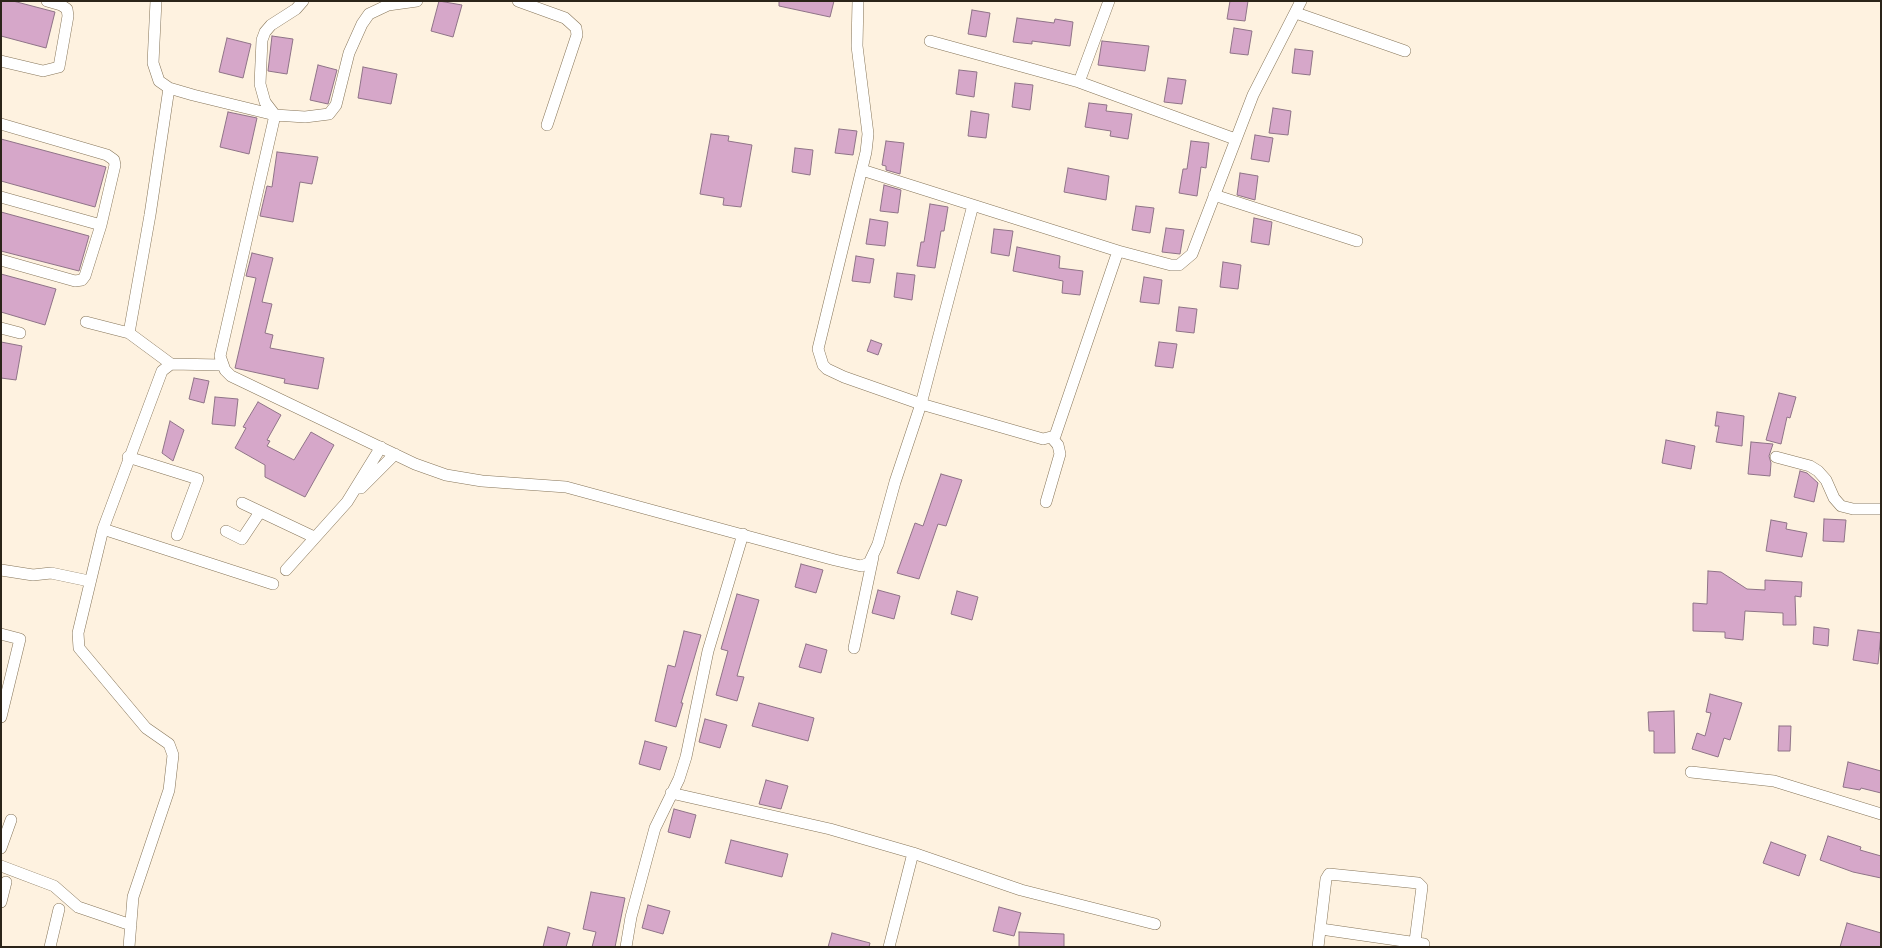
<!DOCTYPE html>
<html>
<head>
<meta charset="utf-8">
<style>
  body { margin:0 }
  #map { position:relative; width:1882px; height:948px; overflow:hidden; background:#fef2e0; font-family:Bitter,serif }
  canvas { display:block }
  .frame { position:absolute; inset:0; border:2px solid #2b2419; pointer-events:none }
</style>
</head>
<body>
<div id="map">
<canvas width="1882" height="948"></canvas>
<div class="frame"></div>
</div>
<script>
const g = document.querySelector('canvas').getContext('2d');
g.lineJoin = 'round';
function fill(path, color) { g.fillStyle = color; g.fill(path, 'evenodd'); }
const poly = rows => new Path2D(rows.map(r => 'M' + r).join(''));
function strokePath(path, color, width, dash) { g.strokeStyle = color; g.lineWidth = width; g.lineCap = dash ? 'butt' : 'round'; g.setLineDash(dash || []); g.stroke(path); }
const building = poly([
  [1,1,13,1,55,12,46,48,1,36,1,1],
  [439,1,462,5,453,37,431,31,439,1],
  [779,1,834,1,830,17,779,6,779,1],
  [1230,1,1248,1,1245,21,1227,19,1230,1],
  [972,10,990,13,986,37,968,34,972,10],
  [1017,18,1054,23,1055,19,1073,22,1070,46,1032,41,1032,44,1013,42,1017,18],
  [1234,28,1252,31,1248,55,1230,53,1234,28],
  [272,36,293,39,287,74,268,71,272,36],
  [227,38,251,44,243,78,219,72,227,38],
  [1102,41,1149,46,1145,71,1098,65,1102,41],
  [1295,49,1313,51,1310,75,1292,73,1295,49],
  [318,65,337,70,328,104,310,100,318,65],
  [363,67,397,74,391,104,358,98,363,67],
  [959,70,977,72,974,97,956,94,959,70],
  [1168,78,1186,80,1182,104,1164,102,1168,78],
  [1015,83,1033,85,1030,110,1012,107,1015,83],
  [1089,103,1107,105,1106,111,1132,114,1128,139,1110,136,1111,131,1085,127,1089,103],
  [1273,108,1291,111,1288,135,1269,133,1273,108],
  [971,111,989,114,986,138,968,136,971,111],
  [228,112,257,118,249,154,220,147,228,112],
  [839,129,857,131,853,155,835,153,839,129],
  [711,134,729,136,728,141,752,145,741,207,723,205,724,198,700,194,711,134],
  [1255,135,1273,138,1269,162,1251,159,1255,135],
  [1,139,106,167,95,207,1,181,1,139],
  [886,141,904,143,900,174,886,170,886,166,882,165,886,141],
  [1191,141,1209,143,1206,168,1201,167,1197,196,1179,193,1183,169,1187,169,1191,141],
  [795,148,813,150,810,175,792,172,795,148],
  [277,152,318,157,312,184,300,182,293,222,260,216,267,186,272,187,277,152],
  [1068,168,1109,176,1106,200,1064,192,1068,168],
  [1240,173,1258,176,1255,200,1237,195,1240,173],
  [884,185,901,190,898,213,880,211,884,185],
  [930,204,948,207,944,231,941,231,935,268,917,266,921,242,924,242,930,204],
  [1136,206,1154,208,1150,233,1132,230,1136,206],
  [1,212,89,236,79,271,1,251,1,212],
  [1254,218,1272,222,1269,245,1251,242,1254,218],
  [870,219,888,222,885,246,866,244,870,219],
  [1166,228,1184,230,1180,254,1162,252,1166,228],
  [994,229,1013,231,1009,256,991,253,994,229],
  [1017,247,1060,256,1059,268,1083,271,1080,295,1062,293,1063,281,1013,271,1017,247],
  [252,253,273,258,262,302,272,304,265,333,273,335,270,348,324,358,318,389,284,383,285,379,235,368,256,278,246,276,252,253],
  [856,256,874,259,870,283,852,281,856,256],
  [1223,262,1241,265,1238,289,1220,287,1223,262],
  [897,273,915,275,912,300,894,297,897,273],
  [1,274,56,289,45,325,1,312,1,274],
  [1144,277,1162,280,1159,304,1140,302,1144,277],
  [1179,307,1197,309,1194,333,1176,331,1179,307],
  [871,340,882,344,878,355,867,351,871,340],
  [1,342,22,346,16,380,1,378,1,342],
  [1159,342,1177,344,1173,368,1155,366,1159,342],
  [194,378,209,381,204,403,189,399,194,378],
  [1779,393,1796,397,1790,418,1787,417,1781,444,1766,440,1779,393],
  [215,397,238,399,235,426,212,424,215,397],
  [258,402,281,415,267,440,270,441,267,446,294,460,311,432,334,445,305,497,265,477,265,465,235,448,246,428,243,427,258,402],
  [1717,412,1744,416,1742,446,1716,442,1719,426,1715,426,1717,412],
  [170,421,184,430,173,461,162,453,170,421],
  [1666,440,1695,446,1691,469,1662,463,1666,440],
  [1751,442,1773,444,1769,456,1771,463,1770,476,1748,474,1751,442],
  [1800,471,1807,473,1818,483,1814,502,1794,497,1800,471],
  [941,474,962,480,946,526,938,524,919,579,897,573,915,523,923,526,941,474],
  [1824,519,1846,520,1844,542,1823,541,1824,519],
  [1771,520,1787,523,1786,529,1807,533,1802,557,1766,551,1771,520],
  [801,564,823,570,816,593,795,587,801,564],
  [1708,571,1721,572,1747,589,1765,590,1765,580,1802,582,1801,597,1795,596,1796,625,1783,625,1783,613,1745,611,1743,640,1725,638,1725,632,1693,631,1693,603,1707,604,1708,571],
  [878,590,900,596,894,619,872,613,878,590],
  [957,591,978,597,972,620,951,614,957,591],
  [737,594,759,600,737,676,744,677,737,701,716,695,728,651,721,649,737,594],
  [1814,627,1829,629,1828,646,1813,644,1814,627],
  [1858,630,1881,633,1878,664,1853,660,1858,630],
  [684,631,701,635,681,703,683,703,676,727,655,721,668,665,675,667,684,631],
  [806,644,827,650,821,673,799,667,806,644],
  [1710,694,1742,703,1730,740,1724,738,1718,757,1692,749,1697,733,1705,736,1711,713,1706,712,1710,694],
  [759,703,814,718,808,741,752,726,759,703],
  [1674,711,1675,753,1654,753,1654,731,1649,731,1648,712,1674,711],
  [705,719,727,725,720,748,699,742,705,719],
  [1779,726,1791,726,1790,751,1778,751,1779,726],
  [645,741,667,747,660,770,639,764,645,741],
  [1848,762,1881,771,1881,793,1861,788,1860,790,1843,787,1848,762],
  [766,780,788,786,781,809,759,804,766,780],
  [674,809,696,815,690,838,668,832,674,809],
  [1828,836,1861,847,1860,850,1881,856,1881,878,1853,872,1820,860,1828,836],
  [731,840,788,854,782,877,725,863,731,840],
  [1771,842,1806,855,1799,876,1763,863,1771,842],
  [591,892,625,898,615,947,592,947,596,932,583,929,591,892],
  [648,905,670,911,663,934,642,928,648,905],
  [999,907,1021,913,1014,936,993,931,999,907],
  [1847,923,1881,933,1881,947,1840,947,1847,923],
  [548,927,570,933,566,947,543,947,548,927],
  [1019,932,1064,934,1064,947,1019,947,1019,932],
  [832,933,870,943,869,947,828,947,832,933]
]);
fill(building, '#d6a7c9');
strokePath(building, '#8f7387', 1);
const minor = poly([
  [156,1,153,63,159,81,169,88,193,95,275,115,305,117,329,114,336,105,349,53,362,24,369,14,388,5,417,1],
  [303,1,296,9,271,25,265,32,262,40,260,84,265,102,275,115,220,356,225,370,231,376,415,464,446,475,482,481,566,487,835,560,861,566,869,563,878,544,895,482,921,404,1043,439,1055,436,1118,251,1171,265,1179,265,1192,254,1253,95,1301,1],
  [518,1,565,18,576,28,577,35,547,125],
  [858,1,857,46,868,134,866,152,818,349,823,365,827,369,844,377,921,404,973,205],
  [1296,13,1405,51],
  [930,41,1079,82,1235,139],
  [1,61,43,71,59,67,68,16,67,9,61,5,47,1],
  [1079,82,1109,1],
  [1,124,107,155,114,160,115,165,101,225,85,276,82,280,75,281,1,260],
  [862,170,1118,251],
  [1214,195,1357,241],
  [1,197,101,225],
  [86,322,129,333,171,364],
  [1,328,20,333],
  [129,333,150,215,169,88],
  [128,457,198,479,177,535],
  [1776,457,1810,466,1818,471,1826,480,1834,498,1841,506,1853,509,1881,509],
  [361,488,395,454],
  [1046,502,1060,454,1058,445,1052,438],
  [242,503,314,537],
  [103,529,273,584],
  [226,531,242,539,260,512],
  [1,570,33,575,51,573,89,581],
  [286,570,347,502,381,447],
  [1,634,20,639,1,717],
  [854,648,873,557],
  [1691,772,1774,781,1881,814],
  [671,793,830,829,913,853,1021,890,1155,924],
  [1,848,11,820],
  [1,866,54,886,78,907,131,925],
  [1,902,6,882],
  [1321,929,1424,944],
  [50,947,59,909],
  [129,947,133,897,169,790,173,755,169,744,146,728,79,648,78,633,103,529,162,371,171,364,221,365],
  [626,947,631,917,655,828,679,779,686,757,708,651,743,534],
  [889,947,913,853],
  [1318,947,1326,879,1329,874,1418,883,1422,887,1415,941]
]);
strokePath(minor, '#867559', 12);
strokePath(minor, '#fff', 11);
</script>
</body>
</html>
